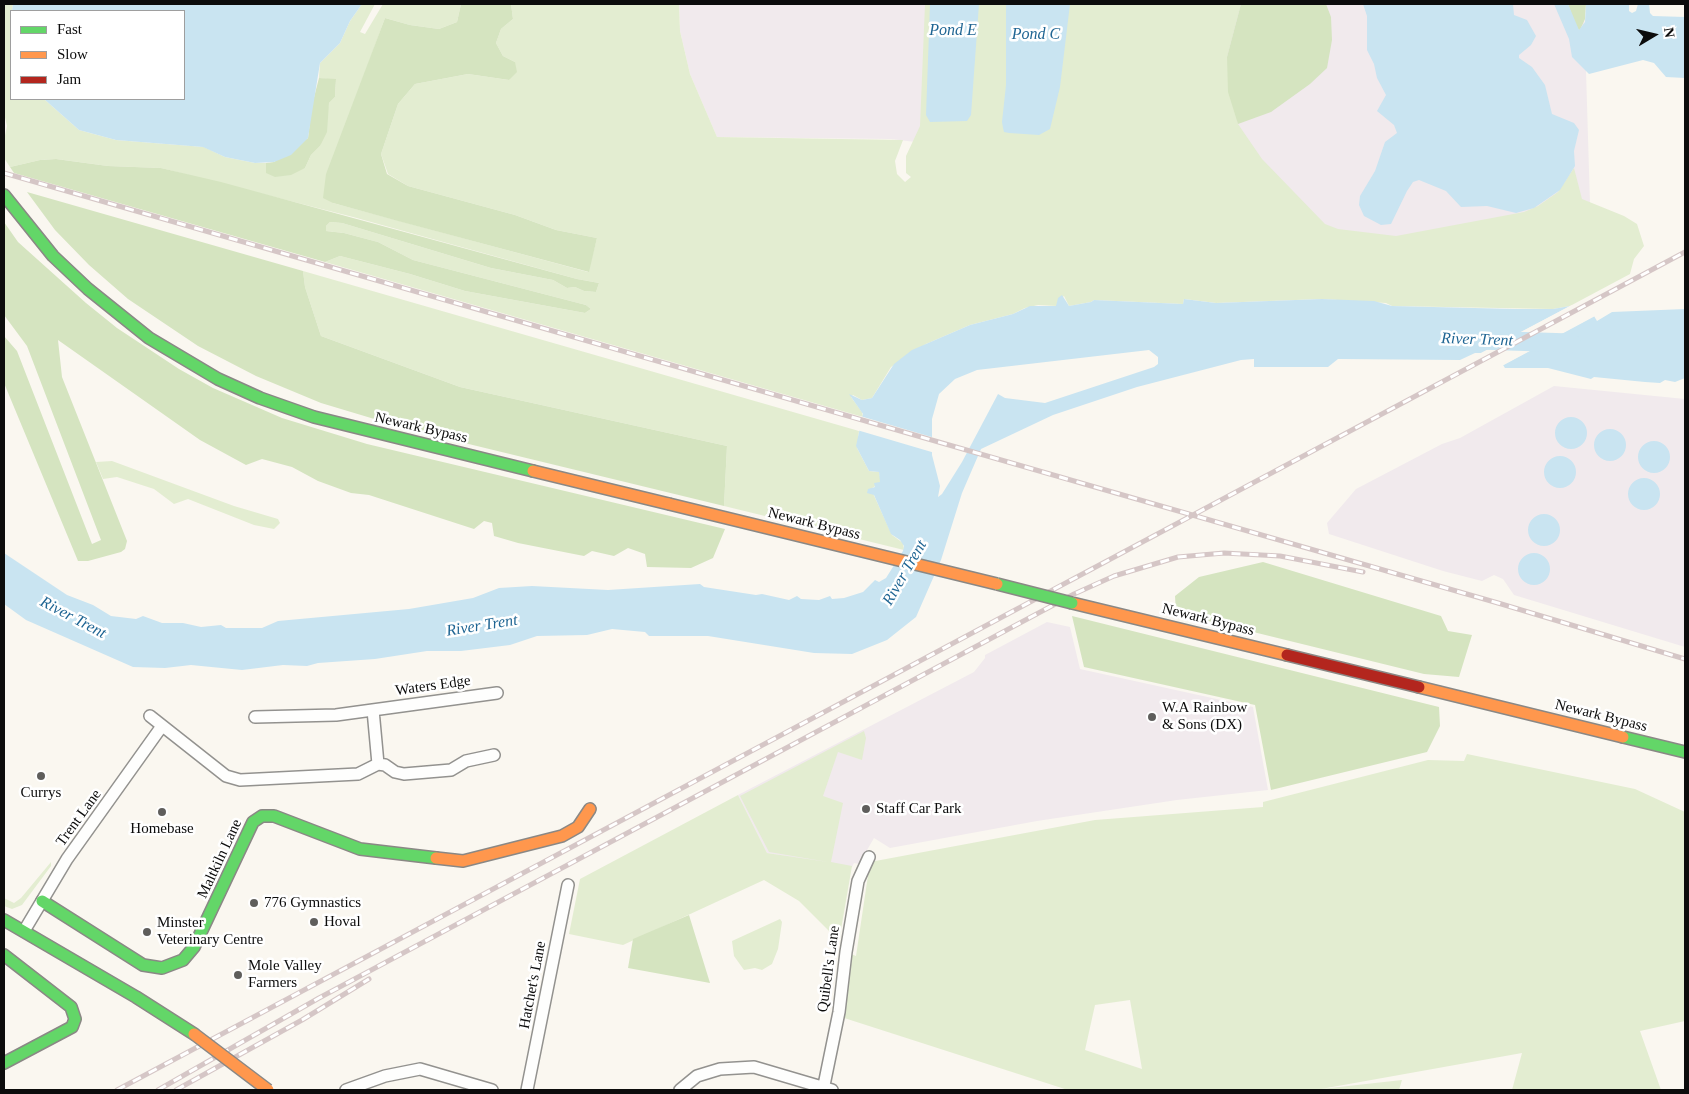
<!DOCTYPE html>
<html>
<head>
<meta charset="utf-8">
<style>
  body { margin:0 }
  #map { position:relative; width:1689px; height:1094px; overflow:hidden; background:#faf7f0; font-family:Georgia,serif }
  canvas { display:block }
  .frame { position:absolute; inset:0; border:5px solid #0c0c0c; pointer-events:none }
  .legend { position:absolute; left:10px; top:10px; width:175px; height:90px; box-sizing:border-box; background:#fff; border:1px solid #9e9e9e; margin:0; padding:6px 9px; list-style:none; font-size:15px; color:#0c0c0c }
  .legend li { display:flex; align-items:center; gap:10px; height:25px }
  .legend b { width:25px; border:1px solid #9e9e9e }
  .north { position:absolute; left:1629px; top:10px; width:50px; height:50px; -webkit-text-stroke:4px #fff; paint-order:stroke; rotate:81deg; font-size:14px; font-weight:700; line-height:20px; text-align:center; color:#0c0c0c }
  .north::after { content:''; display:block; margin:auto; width:18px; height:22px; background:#0c0c0c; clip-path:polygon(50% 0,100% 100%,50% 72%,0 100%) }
</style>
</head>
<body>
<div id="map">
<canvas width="1689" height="1094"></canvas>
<div class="frame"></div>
<ul class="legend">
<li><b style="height:6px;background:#63d668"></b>Fast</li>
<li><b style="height:6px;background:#ff974d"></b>Slow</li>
<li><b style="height:6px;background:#b3261e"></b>Jam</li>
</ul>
<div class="north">N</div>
</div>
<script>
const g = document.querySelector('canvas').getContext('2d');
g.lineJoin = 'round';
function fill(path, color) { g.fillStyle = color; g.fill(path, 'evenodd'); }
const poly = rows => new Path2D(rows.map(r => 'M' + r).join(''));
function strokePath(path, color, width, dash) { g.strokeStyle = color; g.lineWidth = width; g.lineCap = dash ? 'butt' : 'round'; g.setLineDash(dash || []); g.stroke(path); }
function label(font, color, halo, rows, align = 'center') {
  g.font = font + ' Georgia,serif'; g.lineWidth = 5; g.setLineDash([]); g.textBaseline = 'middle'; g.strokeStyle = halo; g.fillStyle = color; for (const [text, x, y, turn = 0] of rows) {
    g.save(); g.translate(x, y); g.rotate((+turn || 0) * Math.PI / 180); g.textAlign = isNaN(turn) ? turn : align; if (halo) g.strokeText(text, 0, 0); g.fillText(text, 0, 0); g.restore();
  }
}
fill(poly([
  [679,4,1584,4,1590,204,1428,251,1279,226,1062,160,891,139,717,137,690,74,680,31],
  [1554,386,1685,399,1685,647,1514,595,1503,579,1494,575,1482,581,1443,571,1329,534,1327,523,1356,489,1442,444,1460,438],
  [1047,622,1070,627,1080,669,1253,707,1268,790,1177,800,1037,821,890,848,874,838,859,864,854,863,852,867,767,853,738,795,974,672,985,658,985,655]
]), '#f1eaed');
fill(poly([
  [4,4,13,4,10,26,11,99,44,99,79,130,116,140,204,147,225,157,255,163,266,163,266,173,305,168,311,155,320,146,329,103,335,97,336,80,319,78,320,63,340,43,350,21,362,4,375,4,360,32,365,34,383,4,461,4,457,22,439,29,410,25,385,18,343,133,333,203,588,272,597,238,556,230,515,215,408,186,388,174,381,154,398,104,415,84,468,74,509,80,515,62,503,56,496,43,501,29,513,19,511,4,679,4,680,31,690,74,717,137,903,140,895,161,897,174,905,182,911,177,906,173,906,156,920,126,925,4,1241,4,1227,57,1238,124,1262,159,1325,224,1338,229,1396,236,1524,212,1538,206,1558,192,1574,168,1582,199,1624,216,1637,224,1644,246,1634,259,1630,274,1570,306,1553,309,1392,306,1386,303,1322,299,1216,303,1184,299,1183,304,1094,300,1091,302,1069,306,1064,296,1057,302,1057,306,1038,305,1025,308,1013,314,970,325,926,344,891,367,872,398,862,400,853,395,851,397,862,412,863,417,325,262,340,256,410,274,465,291,585,313,591,309,586,305,413,260,378,242,344,233,326,231,326,226,330,222,342,223,491,268,553,280,567,288,575,287,584,291,596,292,599,283,577,279,353,217,161,168,108,166,56,159,40,160,10,167,4,158,4,140,7,126,4,113],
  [303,271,859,431,857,448,869,471,879,472,881,482,871,489,892,535,903,543,904,550,724,506,727,446,460,387,321,336,305,287],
  [112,461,234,506,278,519,280,523,274,529,254,525,188,499,174,504,154,489,117,477,103,479,96,462],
  [864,731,866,738,862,760,838,752,823,796,843,803,831,862,852,866,839,941,799,901,764,880,623,945,569,934,580,879,738,795,767,853,828,862,769,852,740,796],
  [1467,754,1635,789,1685,812,1685,1021,1640,1031,1661,1090,1512,1090,1522,1053,1321,1089,1402,1080,1399,1090,1068,1090,838,1016,846,952,856,956,870,862,1095,820,1263,807,1263,802,1428,760,1464,761],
  [1130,1000,1142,1069,1085,1050,1095,1005],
  [51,862,51,866,22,905,12,909,4,906,4,898,14,903,21,898],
  [780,919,782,922,778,949,772,964,762,970,755,968,744,970,734,956,732,941]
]), '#e3edd1');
fill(poly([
  [461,4,511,4,513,19,501,29,496,43,503,56,515,62,517,72,509,80,468,74,415,84,398,104,381,154,387,174,408,186,515,215,556,230,597,238,589,272,398,221,333,203,323,198,326,174,385,18,410,25,439,29,457,22],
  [1241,4,1326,4,1331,17,1332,40,1327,68,1310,84,1271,112,1238,124,1228,92,1227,57],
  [1568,4,1586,4,1585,19,1580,30,1577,29],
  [319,78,336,79,335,97,329,103,327,132,320,146,311,155,305,168,291,175,275,177,266,173,266,163,274,162,308,138,312,105],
  [56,159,108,166,161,168,221,182,577,279,599,283,596,292,584,291,575,287,567,288,553,280,491,268,342,223,330,222,326,226,326,231,344,233,378,242,413,260,586,305,591,309,585,313,465,291,410,274,340,256,325,262,14,173,10,167,40,160],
  [27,192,303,271,305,287,321,336,460,387,727,446,724,506,411,430,321,403,256,376,198,346,128,299,89,265,55,230],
  [4,222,18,242,86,303,117,328,179,369,213,388,282,418,367,444,725,529,713,558,691,568,647,567,645,554,628,548,614,556,592,551,584,556,518,543,494,536,492,523,484,521,474,529,369,495,351,493,318,481,292,467,262,459,246,465,200,440,58,340,62,377,127,541,125,549,121,552,88,561,78,561,4,383,4,336,17,351,92,544,101,540,27,346,4,315],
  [1263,562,1441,616,1448,631,1472,635,1459,677,1424,674,1176,613,1175,596,1199,577],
  [1072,616,1439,707,1440,726,1427,752,1271,790,1255,705,1084,667],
  [689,915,710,983,628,968,633,939]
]), '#d5e4c0');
fill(poly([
  [13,4,362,4,350,21,340,43,320,63,308,138,291,155,274,162,255,163,225,157,203,147,116,140,79,130,44,99,184,99,184,11,12,11],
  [930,4,979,4,971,115,967,121,930,122,926,115],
  [1006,4,1070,4,1060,87,1050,129,1039,135,1009,133,1004,132,1003,128,1002,122,1006,85],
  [1363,4,1513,4,1514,15,1527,20,1536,36,1531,45,1519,55,1519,58,1532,67,1545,85,1552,114,1574,123,1579,130,1574,151,1575,166,1560,190,1534,208,1516,213,1487,206,1461,207,1446,191,1419,180,1413,182,1407,191,1391,224,1381,225,1364,216,1359,205,1360,196,1375,171,1385,142,1397,133,1394,125,1377,111,1386,95,1377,78,1374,64,1367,50,1367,16],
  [1554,4,1568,4,1579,30,1585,22,1586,4,1629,4,1629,11,1632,13,1636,11,1638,4,1649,4,1650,13,1653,16,1685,17,1685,78,1666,77,1654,63,1643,60,1589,74,1572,57,1569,39],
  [1062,295,1069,306,1091,302,1094,300,1183,304,1184,299,1216,303,1322,299,1374,301,1392,306,1515,309,1553,309,1570,306,1482,353,1475,353,1460,360,1338,359,1328,367,1254,367,1254,359,1241,360,1137,387,1053,415,981,449,962,493,941,560,916,617,887,640,852,654,814,653,708,636,649,636,645,632,612,629,587,635,537,636,510,645,461,651,427,651,375,659,318,663,307,666,283,665,242,670,191,665,165,668,133,667,26,620,4,604,4,553,67,595,93,605,111,616,136,619,143,616,162,623,183,623,201,627,221,625,226,628,262,628,278,621,409,609,473,598,499,588,532,586,608,590,700,584,704,587,756,595,762,594,789,600,797,596,801,599,819,600,830,596,832,599,844,598,863,592,875,580,879,582,886,578,903,551,904,546,900,540,891,534,874,495,867,493,868,489,875,487,874,483,880,482,879,472,869,471,856,446,863,414,849,394,862,400,872,398,894,364,912,350,970,325,1013,314,1030,306,1056,306,1058,298],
  [1149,350,1158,357,1158,364,1154,367,1045,403,1005,398,998,394,962,462,942,494,938,497,940,486,932,455,932,419,939,394,955,379,977,370],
  [1685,309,1685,378,1675,382,1665,380,1660,383,1645,382,1594,377,1591,379,1548,368,1505,368,1503,365,1594,316,1597,321,1612,312],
  '1555 433a16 16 0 1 1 32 0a16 16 0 1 1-32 0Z',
  '1594 445a16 16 0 1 1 32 0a16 16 0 1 1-32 0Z',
  '1638 457a16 16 0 1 1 32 0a16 16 0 1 1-32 0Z',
  '1544 472a16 16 0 1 1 32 0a16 16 0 1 1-32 0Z',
  '1628 494a16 16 0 1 1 32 0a16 16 0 1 1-32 0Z',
  '1528 530a16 16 0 1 1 32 0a16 16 0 1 1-32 0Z',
  '1518 569a16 16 0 1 1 32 0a16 16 0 1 1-32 0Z'
]), '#c9e4f1');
fill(poly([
  [1572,305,1571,308,1483,355,1477,355],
  [1593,314,1597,315,1500,367,1501,363],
  [860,416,935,438,935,453,857,430]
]), '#faf7f0');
strokePath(poly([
  [1478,340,1571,343]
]), '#c9e4f1', 19);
const street = poly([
  [373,710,378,764],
  [150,716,226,776,240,780,358,774,378,764,385,765,395,772,404,774,451,770,466,761,494,755],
  [255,717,336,715,497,693],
  [24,931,67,859,162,726],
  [346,1090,385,1076,420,1069,492,1090],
  [527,1090,568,885],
  [680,1090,697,1076,720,1069,754,1067,832,1090],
  [823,1090,839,1012,846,952,858,881,869,857]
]);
const fast = poly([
  [4,195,53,256,88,289,149,338,218,379,260,398,314,417,533,471],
  [1623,737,1685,752],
  [42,901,143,965,162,968,183,960,194,947,253,822,262,816,274,816,360,849,436,858],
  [4,920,136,997,194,1034],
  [4,955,71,1007,75,1019,72,1027,4,1063]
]);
const slow = poly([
  [533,471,669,504],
  [1072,603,1287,655],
  [1419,687,1623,737],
  [436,858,463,861,562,836,578,827,590,809]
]);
const jam = poly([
  [1287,655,1419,687]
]);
strokePath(street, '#93928f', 14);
strokePath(fast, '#8a8885', 14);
strokePath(slow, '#8a8885', 14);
strokePath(jam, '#8a8885', 14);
strokePath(street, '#fefefd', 11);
strokePath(fast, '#63d668', 11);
strokePath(slow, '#ff974d', 11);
strokePath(jam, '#b3261e', 11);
const rail = poly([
  [4,173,1498,603,1685,659],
  [117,1090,1685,252],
  [158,1090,319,998,1074,594,1114,576,1178,557,1224,553,1280,556,1363,572],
  [176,1090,302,1020,369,979]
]);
strokePath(rail, '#d5c6c6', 5);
strokePath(rail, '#fff', 3, [9]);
const fastBridge = poly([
  [997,584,1072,603]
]);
const slowBridge = poly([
  [669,504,997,584],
  [194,1034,268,1090]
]);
strokePath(fastBridge, '#8a8885', 14, []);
strokePath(slowBridge, '#8a8885', 14, []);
strokePath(fastBridge, '#63d668', 11);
strokePath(slowBridge, '#ff974d', 11);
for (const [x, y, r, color] of [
  [1152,717,5,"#5f5e5c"],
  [41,776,5,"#5f5e5c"],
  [866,809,5,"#5f5e5c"],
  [162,812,5,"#5f5e5c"],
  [254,903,5,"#5f5e5c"],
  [314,922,5,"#5f5e5c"],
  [147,932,5,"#5f5e5c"],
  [238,975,5,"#5f5e5c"]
]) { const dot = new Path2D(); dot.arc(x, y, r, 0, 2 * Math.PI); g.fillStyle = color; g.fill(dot); strokePath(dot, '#fff', 2); }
label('15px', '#0c0c0c', '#fff', [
  ["Newark Bypass",421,428,13],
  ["Newark Bypass",814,524,14],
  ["Newark Bypass",1208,620,14],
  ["Waters Edge",433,686,-8],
  ["Newark Bypass",1601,716,14],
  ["Trent Lane",79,818,-54],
  ["Maltkiln Lane",220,859,-65],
  ["Quibell's Lane",829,969,-82],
  ["Hatchet's Lane",533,985,-79]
]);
label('15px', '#0c0c0c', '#fff', [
  ["W.A Rainbow",1162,708],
  ["& Sons (DX)",1162,725],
  ["Currys",41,793,"center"],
  ["Staff Car Park",876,809],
  ["Homebase",162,829,"center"],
  ["776 Gymnastics",264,903],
  ["Hoval",324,922],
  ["Minster",157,923],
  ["Veterinary Centre",157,940],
  ["Mole Valley",248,966],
  ["Farmers",248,983]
], 'left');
label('italic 16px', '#1f6593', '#fff', [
  ["Pond E",953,31],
  ["Pond C",1036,35],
  ["River Trent",1477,340,2],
  ["River Trent",905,573,-60],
  ["River Trent",73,618,28],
  ["River Trent",482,626,-9]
]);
</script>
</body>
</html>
